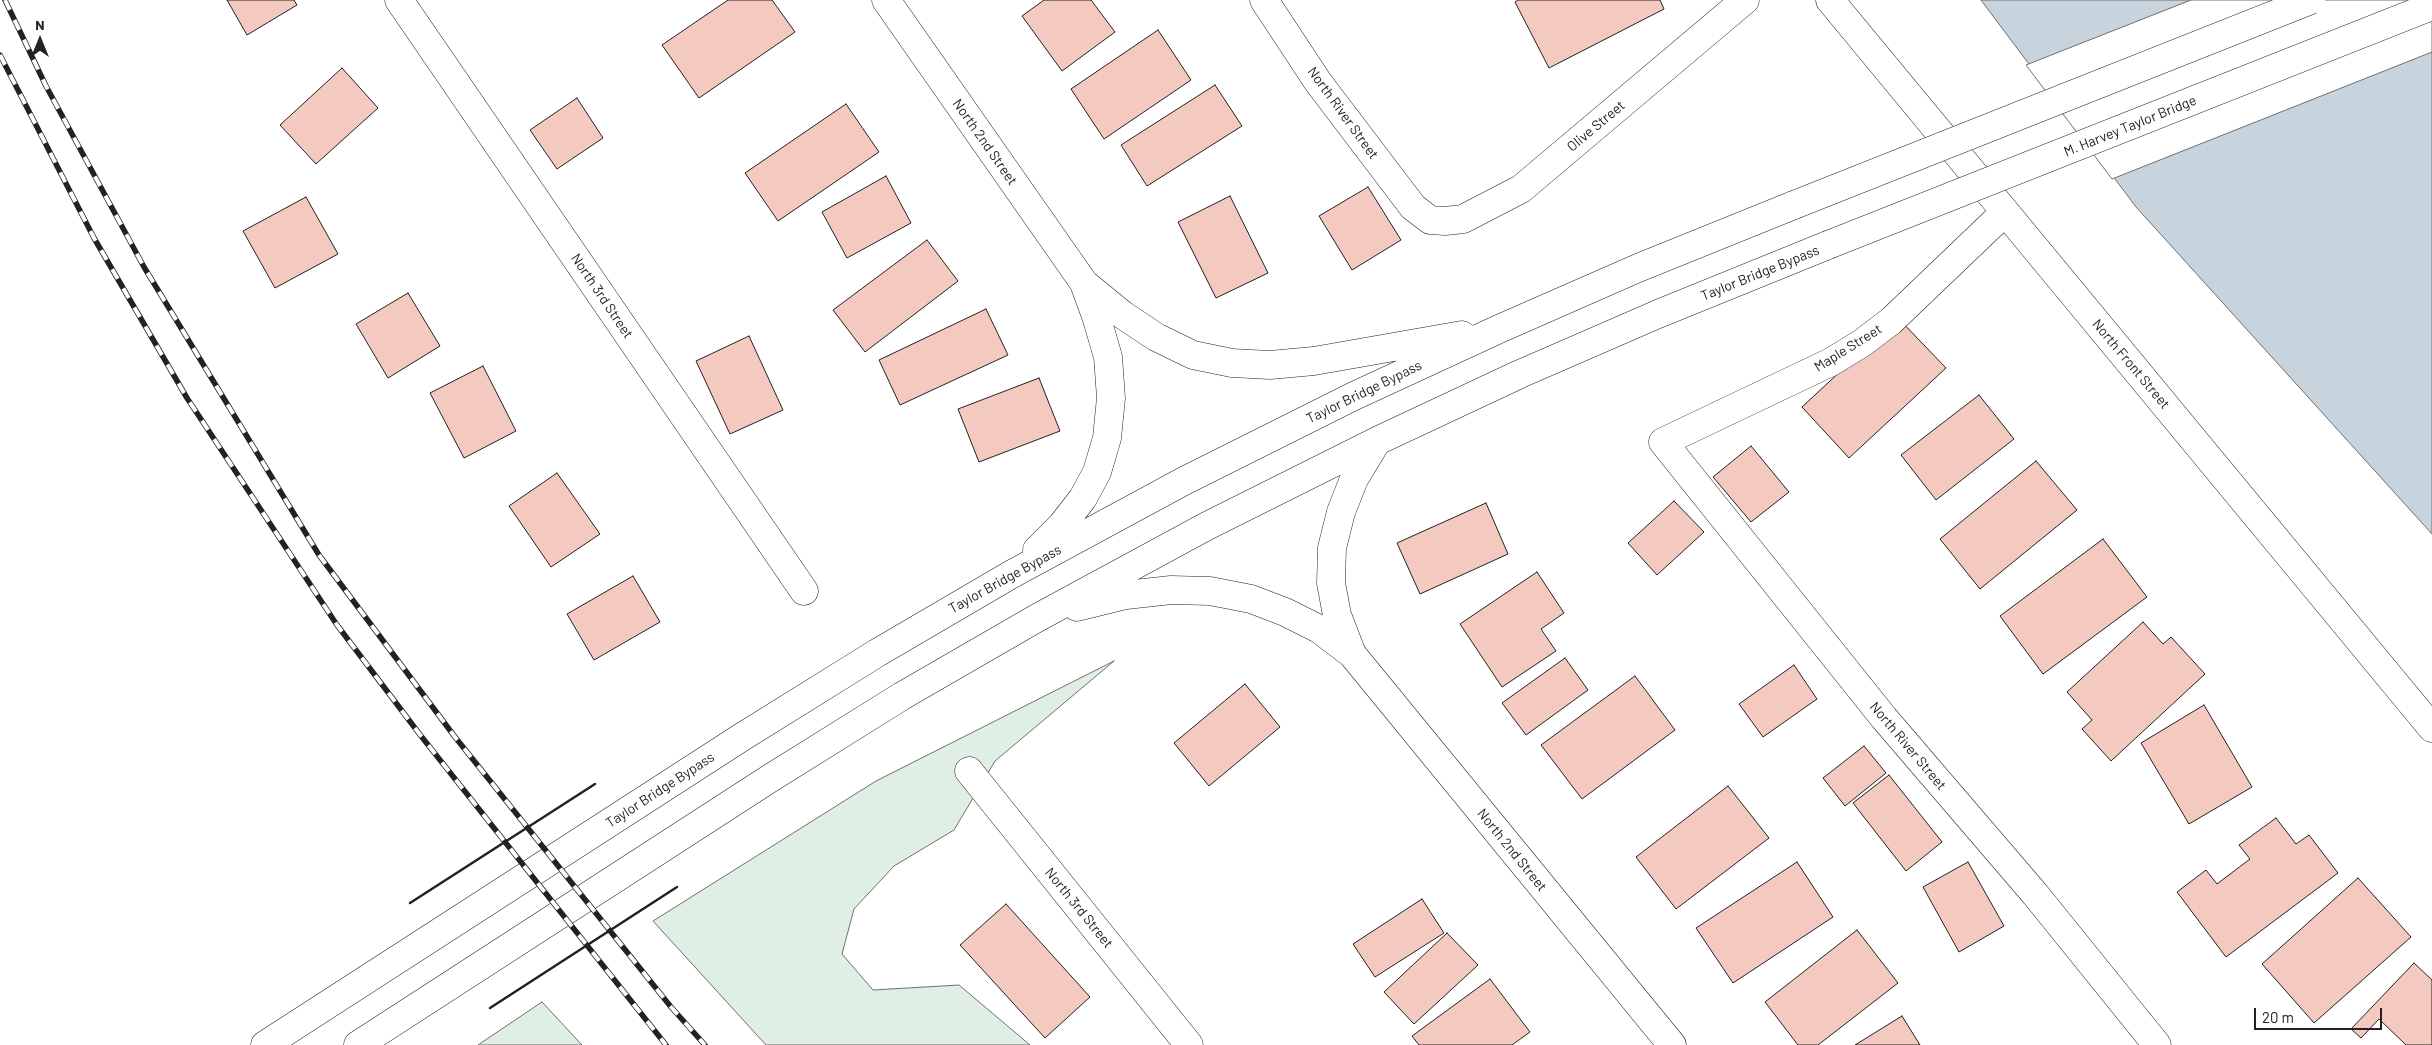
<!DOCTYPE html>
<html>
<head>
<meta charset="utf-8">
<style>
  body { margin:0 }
  #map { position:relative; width:2432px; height:1045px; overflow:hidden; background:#fff; font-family:Barlow,sans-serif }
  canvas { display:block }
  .north { position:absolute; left:15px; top:15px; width:50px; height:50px; -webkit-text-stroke:4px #fff; paint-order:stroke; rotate:0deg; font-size:14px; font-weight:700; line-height:20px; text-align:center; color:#222 }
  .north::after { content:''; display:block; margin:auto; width:18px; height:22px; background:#222; clip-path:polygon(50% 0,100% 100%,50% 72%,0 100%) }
  .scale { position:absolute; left:2254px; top:1008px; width:128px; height:22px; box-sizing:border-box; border:2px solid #222; border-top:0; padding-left:6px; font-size:15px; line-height:18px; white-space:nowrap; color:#222; -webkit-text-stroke:4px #fff; paint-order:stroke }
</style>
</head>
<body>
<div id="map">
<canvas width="2432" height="1045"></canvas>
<div class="north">N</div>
<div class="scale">20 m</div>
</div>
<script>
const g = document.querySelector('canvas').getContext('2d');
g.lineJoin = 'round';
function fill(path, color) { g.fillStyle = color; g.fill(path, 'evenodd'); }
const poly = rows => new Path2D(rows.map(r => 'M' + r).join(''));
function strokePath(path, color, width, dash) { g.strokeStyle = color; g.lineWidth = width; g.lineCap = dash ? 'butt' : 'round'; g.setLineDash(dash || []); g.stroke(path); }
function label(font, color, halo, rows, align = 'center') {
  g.font = font + ' Barlow,sans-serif'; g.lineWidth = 4; g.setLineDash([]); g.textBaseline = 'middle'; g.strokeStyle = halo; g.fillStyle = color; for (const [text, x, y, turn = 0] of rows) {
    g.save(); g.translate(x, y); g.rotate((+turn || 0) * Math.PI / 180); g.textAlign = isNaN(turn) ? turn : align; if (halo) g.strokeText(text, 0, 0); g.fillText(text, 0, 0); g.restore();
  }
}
const green = poly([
  [1114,661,995,761,954,830,894,866,854,909,842,954,873,990,959,985,1030,1045,766,1045,653,921,876,781,1114,661],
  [542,1002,582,1045,478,1045,542,1002]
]);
fill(green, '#e0efe3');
strokePath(green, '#6f6f6f', 1);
const water = poly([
  [1981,0,2432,0,2432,534,2136,207,1981,0]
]);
fill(water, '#c7d3dd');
strokePath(water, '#6f6f6f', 1);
const pier = poly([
  [2191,0,2432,0,2432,52,2112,179,2026,65,2191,0]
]);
fill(pier, '#fff');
strokePath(pier, '#6f6f6f', 1);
const building = poly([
  [227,0,294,0,297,5,247,35,227,0],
  [728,0,772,0,795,32,699,98,662,45,728,0],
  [1044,0,1091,0,1115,32,1062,71,1022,16,1044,0],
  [1518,0,1660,0,1664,9,1549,68,1515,2,1518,0],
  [1158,30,1191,80,1104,139,1071,89,1158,30],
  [342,68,378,108,316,164,280,125,342,68],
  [1215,85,1242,126,1147,186,1121,145,1215,85],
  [577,98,603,138,557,169,530,130,577,98],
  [846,104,879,152,778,221,745,173,846,104],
  [886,176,911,223,847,258,822,212,886,176],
  [1368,187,1401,240,1352,270,1319,216,1368,187],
  [1230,196,1268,273,1216,298,1178,222,1230,196],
  [306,197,338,254,275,288,243,231,306,197],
  [927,240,958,281,865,352,833,310,927,240],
  [408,293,440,346,388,378,356,324,408,293],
  [986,309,1008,355,900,405,879,360,986,309],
  [1898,318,1946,368,1849,458,1802,407,1898,318],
  [749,336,783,410,730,434,696,361,749,336],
  [483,366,516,431,464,458,430,393,483,366],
  [1039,378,1060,431,979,462,958,409,1039,378],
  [1979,395,2014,439,1936,500,1901,455,1979,395],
  [1751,446,1789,492,1751,522,1713,477,1751,446],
  [2036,461,2077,510,1980,589,1940,539,2036,461],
  [557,473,600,534,551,567,509,506,557,473],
  [1674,501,1704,532,1657,575,1628,543,1674,501],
  [1486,503,1508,554,1420,594,1397,543,1486,503],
  [2103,539,2147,597,2043,674,2000,616,2103,539],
  [1537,572,1564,613,1541,629,1556,651,1502,687,1460,624,1537,572],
  [633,576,660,622,594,660,567,614,633,576],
  [2143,622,2163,644,2171,637,2205,674,2111,761,2082,729,2092,720,2067,692,2143,622],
  [1565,658,1588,690,1526,735,1502,703,1565,658],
  [1794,665,1817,699,1763,737,1739,704,1794,665],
  [1635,676,1675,730,1582,799,1541,745,1635,676],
  [1245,684,1280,727,1209,786,1174,743,1245,684],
  [2204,705,2252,787,2189,824,2141,743,2204,705],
  [1864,746,1886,773,1845,806,1823,778,1864,746],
  [1889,775,1942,842,1906,871,1853,803,1889,775],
  [1728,786,1769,838,1676,909,1636,857,1728,786],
  [2276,818,2296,844,2309,835,2338,873,2226,957,2177,892,2206,870,2217,884,2250,859,2239,845,2276,818],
  [1797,862,1833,917,1733,983,1696,928,1797,862],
  [1968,862,2004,926,1959,952,1923,887,1968,862],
  [2358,878,2411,937,2314,1023,2262,964,2358,878],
  [1422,899,1444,933,1375,977,1353,944,1422,899],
  [1006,904,1090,997,1045,1038,960,945,1006,904],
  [1857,930,1898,983,1818,1045,1798,1045,1765,1002,1857,930],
  [1447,933,1478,965,1414,1024,1384,992,1447,933],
  [2414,963,2432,980,2432,1045,2406,1045,2379,1019,2361,1038,2351,1029,2414,963],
  [1490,979,1530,1032,1512,1045,1419,1045,1412,1036,1490,979],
  [1902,1016,1920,1045,1855,1045,1902,1016]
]);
fill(building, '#f3c9c0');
strokePath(building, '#222', 1);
const minor = poly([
  [399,0,804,591],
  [1264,0,1318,82,1413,207,1430,220,1445,221,1463,219,1521,189,1745,0],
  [2005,212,1891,321,1862,343,1831,362,1663,442,1884,718,2035,894,2157,1045],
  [969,771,1189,1045]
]);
const major = poly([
  [886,0,1084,283,1097,319,1108,357,1111,398,1107,438,1097,472,1083,498,1062,525,1037,550],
  [1830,0,2432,728],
  [1085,284,1123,315,1156,337,1193,355,1232,363,1270,365,1314,361,1462,335],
  [1077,607,1126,595,1171,590,1210,591,1251,599,1285,612,1319,629,1352,654,1672,1045],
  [1352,654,1337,615,1331,583,1332,548,1341,512,1354,479,1377,441],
  [265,1045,742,737,877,653,1012,574,1184,481,1354,396,1499,329,1638,268,1794,205],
  [358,1045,769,779,902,696,1037,618,1207,526,1377,441,1520,374,1658,314,1828,245]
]);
strokePath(minor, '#222', 29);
strokePath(major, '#222', 29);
strokePath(minor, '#fff', 28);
strokePath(major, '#fff', 28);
const rail = poly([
  [5,0,46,86,144,267,319,555,455,737,671,1007,705,1045],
  [0,55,94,238,187,398,337,625,421,736,666,1045]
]);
strokePath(rail, '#222', 5.5);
strokePath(rail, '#fff', 4, [11]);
const majorBridge = poly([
  [1794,205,2311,0],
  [1828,245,2432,6]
]);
strokePath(majorBridge, '#222', 29, []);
strokePath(majorBridge, '#fff', 28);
strokePath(poly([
  [410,903,595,784],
  [490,1008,677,887]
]), '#222', 2.5);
label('14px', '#222', '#fff', [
  ["North River Street",1343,113,54],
  ["Olive Street",1596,126,-40],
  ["M. Harvey Taylor Bridge",2130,126,-22],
  ["North 2nd Street",985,142,55],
  ["Taylor Bridge Bypass",1760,273,-22],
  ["North 3rd Street",602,296,56],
  ["Maple Street",1848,348,-32],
  ["North Front Street",2131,364,50],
  ["Taylor Bridge Bypass",1364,392,-26],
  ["Taylor Bridge Bypass",1005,579,-29],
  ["North River Street",1908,746,50],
  ["Taylor Bridge Bypass",660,790,-33],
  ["North 2nd Street",1512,850,51],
  ["North 3rd Street",1079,908,51]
]);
</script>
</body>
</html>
